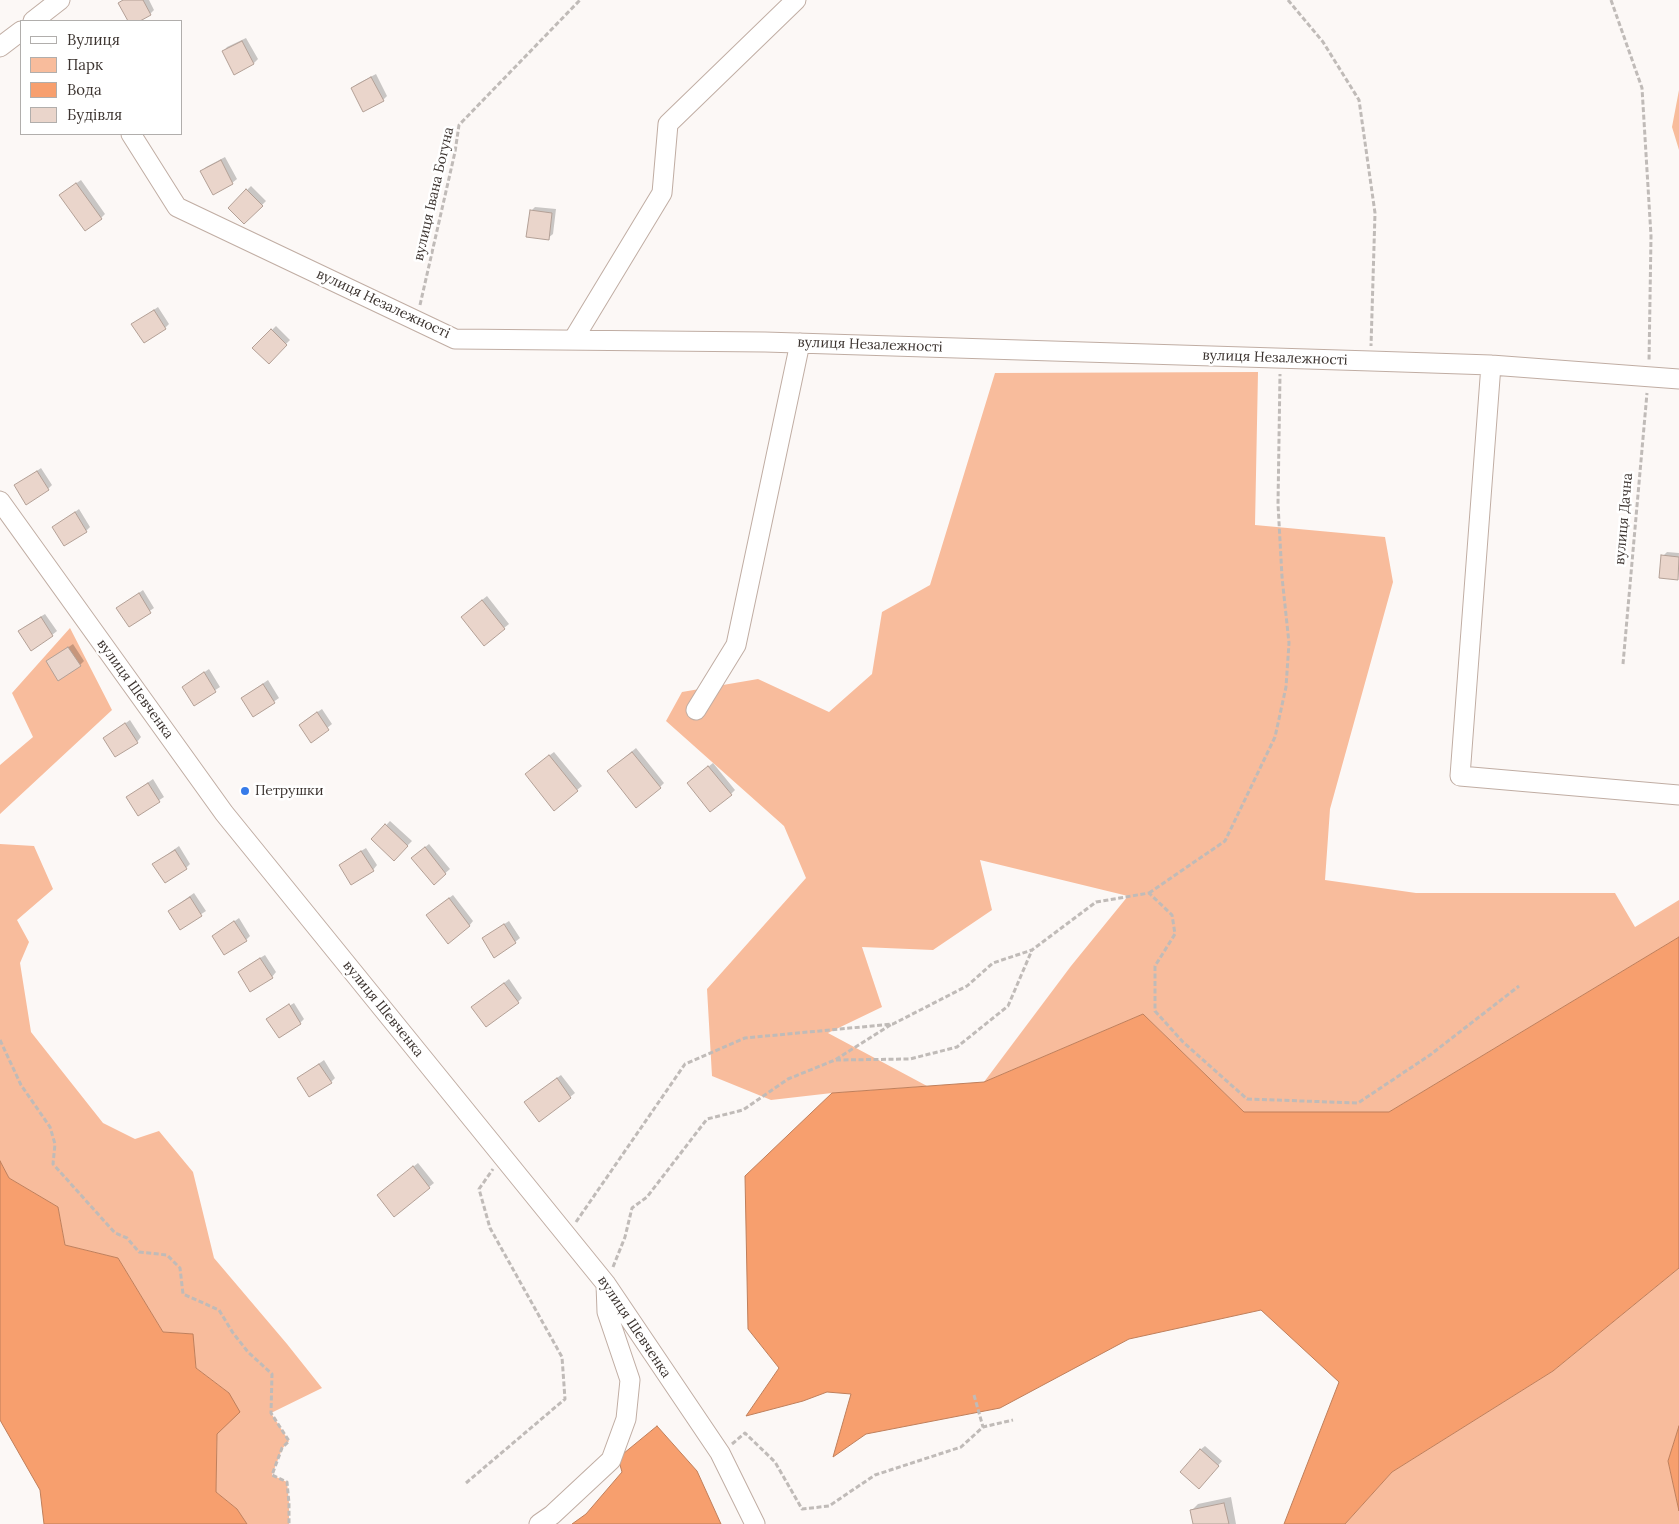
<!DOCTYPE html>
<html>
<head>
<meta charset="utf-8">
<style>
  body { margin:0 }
  #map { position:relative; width:1679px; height:1524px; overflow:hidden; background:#fcf8f6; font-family:Lora,serif }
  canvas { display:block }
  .legend { position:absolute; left:20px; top:20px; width:162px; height:115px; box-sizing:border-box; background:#fff; border:1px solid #b1aeac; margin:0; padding:6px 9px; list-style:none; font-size:15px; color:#3c3430 }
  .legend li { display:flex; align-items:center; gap:10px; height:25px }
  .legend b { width:25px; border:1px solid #b1aeac }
</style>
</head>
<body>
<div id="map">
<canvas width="1679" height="1524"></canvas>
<ul class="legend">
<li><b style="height:6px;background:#fff"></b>Вулиця</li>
<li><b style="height:14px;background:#f8bc9c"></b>Парк</li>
<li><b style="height:14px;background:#f79f6e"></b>Вода</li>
<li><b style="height:14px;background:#ead5cb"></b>Будівля</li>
</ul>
</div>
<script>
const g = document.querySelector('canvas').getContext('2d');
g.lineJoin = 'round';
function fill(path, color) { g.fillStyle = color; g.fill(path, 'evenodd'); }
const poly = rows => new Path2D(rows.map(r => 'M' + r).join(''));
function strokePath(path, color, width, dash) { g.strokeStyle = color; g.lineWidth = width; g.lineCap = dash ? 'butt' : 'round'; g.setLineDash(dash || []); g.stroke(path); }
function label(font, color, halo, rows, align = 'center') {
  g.font = font + ' Lora,serif'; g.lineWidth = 5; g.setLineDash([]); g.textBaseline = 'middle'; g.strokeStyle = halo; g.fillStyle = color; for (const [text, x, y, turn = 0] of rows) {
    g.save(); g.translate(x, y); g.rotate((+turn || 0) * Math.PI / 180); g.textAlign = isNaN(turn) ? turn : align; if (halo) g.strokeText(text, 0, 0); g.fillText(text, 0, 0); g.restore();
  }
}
fill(poly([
  [1679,90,1679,150,1672,127],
  [1258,372,1255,525,1385,537,1393,582,1330,809,1325,880,1416,893,1615,893,1635,927,1679,900,1679,937,1389,1112,1244,1112,1143,1014,984,1082,1071,966,1128,896,980,860,992,910,933,950,862,947,882,1007,828,1033,927,1086,832,1093,771,1100,712,1076,707,989,806,878,784,826,666,721,682,692,758,679,829,712,872,674,882,612,930,585,995,373],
  [70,628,112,710,0,814,0,765,33,737,12,693],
  [0,844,34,846,53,889,17,920,29,942,20,963,31,1032,103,1123,135,1139,159,1131,193,1172,214,1258,287,1344,322,1388,271,1413,289,1441,282,1449,272,1475,287,1482,289,1503,289,1524,247,1524,237,1509,216,1492,217,1434,229,1393,196,1368,192,1334,163,1332,118,1258,65,1245,58,1207,9,1178,0,1161],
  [1679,1268,1679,1426,1668,1461,1679,1511,1679,1524,1345,1524,1392,1472,1553,1371]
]), '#f8bc9c');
const water = poly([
  [1679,937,1679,1268,1553,1371,1392,1472,1345,1524,1284,1524,1339,1382,1261,1310,1129,1339,1000,1408,866,1434,833,1457,851,1394,827,1392,803,1401,746,1416,779,1368,748,1329,745,1176,832,1093,984,1082,1143,1014,1244,1112,1389,1112,1679,937],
  [0,1161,9,1178,58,1207,65,1245,118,1258,163,1332,193,1334,196,1368,229,1393,240,1412,217,1434,216,1492,237,1509,247,1524,44,1524,40,1490,0,1420,0,1161],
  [657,1426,697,1471,721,1524,572,1524,586,1514,622,1472,618,1458,657,1426],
  [1679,1426,1679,1511,1668,1461,1679,1426]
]);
fill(water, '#f79f6e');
strokePath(water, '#bf7f5b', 1);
fill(poly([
  [123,0,149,0,154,10,150,14,137,21,129,21,120,3],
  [246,38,258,59,254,63,223,52,227,47],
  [376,74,387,96,383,100,352,88,357,84],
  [225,157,237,179,232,183,213,193,202,171,206,167],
  [81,180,105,214,101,218,65,191],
  [251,186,266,201,244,223,229,208],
  [535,207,556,209,553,234,548,238,531,211],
  [158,307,169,324,165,328,133,324],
  [276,326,290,340,268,362,254,348],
  [41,468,52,485,48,489,16,486],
  [79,509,90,527,86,531,54,527],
  [1667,552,1679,553,1678,578,1663,556],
  [143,590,154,608,129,625,118,608],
  [487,596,509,624,484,644,466,613],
  [45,614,57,631,52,635,24,627],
  [73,644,84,661,80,665,47,662],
  [209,669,220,687,194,704,183,687],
  [268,680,279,698,253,716,242,698],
  [322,709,332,724,311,741,304,721],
  [130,720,141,737,137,742,105,738],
  [636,748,664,783,660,787,613,767],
  [554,752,582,786,577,790,530,770],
  [713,763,735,790,731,794,693,779],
  [153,779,164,797,138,814,127,797],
  [390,821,412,841,394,859,373,839],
  [429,844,450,869,434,883,417,854],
  [179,846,190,864,186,868,154,864],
  [366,848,377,865,373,870,345,861],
  [194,893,206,911,180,928,169,911],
  [453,895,473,921,469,926,432,911],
  [239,918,250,936,246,940,214,936],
  [509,921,520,938,515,942,483,938],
  [265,955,276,972,272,977,244,968],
  [509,979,522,998,518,1002,473,1007],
  [294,1003,304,1019,300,1023,271,1017],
  [324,1060,335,1078,331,1082,299,1078],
  [561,1075,575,1093,570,1097,530,1098],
  [418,1163,434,1183,394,1215,383,1191],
  [1205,1446,1222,1461,1203,1483,1200,1450],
  [1231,1497,1236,1524,1194,1524,1191,1511,1198,1504]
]), '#0003');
const building = poly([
  [123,0,143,0,151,15,140,21,128,21,118,3,123,0],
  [242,41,254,64,234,75,222,51,242,41],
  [371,77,384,101,363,112,351,88,371,77],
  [221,160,233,184,213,195,200,171,221,160],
  [76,183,102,219,85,231,59,195,76,183],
  [246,189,263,206,244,224,228,208,246,189],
  [530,210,552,213,549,240,526,237,530,210],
  [154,310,166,329,144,343,131,324,154,310],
  [271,329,287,345,269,364,252,348,271,329],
  [37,471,49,490,26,505,14,485,37,471],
  [75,512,87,532,64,546,52,527,75,512],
  [1661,555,1679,557,1678,580,1659,578,1661,555],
  [139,593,151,613,129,627,116,608,139,593],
  [482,600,505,629,484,646,461,617,482,600],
  [41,617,53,636,31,651,18,631,41,617],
  [68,647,81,666,58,681,46,661,68,647],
  [204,672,216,692,194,706,182,687,204,672],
  [263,684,275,703,253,717,241,698,263,684],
  [317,712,329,730,311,743,299,725,317,712],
  [125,723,138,743,115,757,103,738,125,723],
  [632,752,661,788,636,808,607,771,632,752],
  [549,755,578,791,554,811,525,774,549,755],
  [708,766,732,795,710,812,687,783,708,766],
  [148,783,160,802,138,816,126,797,148,783],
  [385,824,408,846,394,861,371,839,385,824],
  [425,847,446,874,434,885,411,858,425,847],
  [175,850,187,869,165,883,152,864,175,850],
  [361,851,374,871,351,885,339,865,361,851],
  [190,897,202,916,180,930,168,911,190,897],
  [449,898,470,926,448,944,426,915,449,898],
  [234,921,247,941,224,955,212,936,234,921],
  [504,924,516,943,494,958,482,938,504,924],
  [260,958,273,978,250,992,238,972,260,958],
  [504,983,519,1003,486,1027,471,1007,504,983],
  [289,1004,301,1024,279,1038,266,1019,289,1004],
  [319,1064,332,1083,309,1097,297,1078,319,1064],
  [557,1078,571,1098,539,1122,524,1102,557,1078],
  [413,1166,430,1188,394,1217,377,1195,413,1166],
  [1200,1449,1219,1466,1199,1489,1180,1472,1200,1449],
  [1224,1503,1229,1524,1193,1524,1190,1510,1224,1503]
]);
fill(building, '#ead5cb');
strokePath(building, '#b3a096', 1);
const minor = poly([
  [33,21,60,0],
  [0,47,21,31],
  [131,134,177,207,455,339,765,342,1371,361,1491,365,1679,379],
  [573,340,662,193,668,124,796,0],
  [1491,365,1460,776,1679,795],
  [0,501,224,813,606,1284,720,1453,755,1524],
  [696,710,736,645,800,343],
  [539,1524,552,1515,611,1460,626,1419,630,1380,607,1312,606,1284]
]);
strokePath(minor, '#c0ada3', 21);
strokePath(poly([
  [1288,0,1323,42,1359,100,1375,213,1371,346],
  [1611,0,1642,88,1651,236,1649,362],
  [420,305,455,152,459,125,580,0],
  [1623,664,1647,393],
  [1149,893,1225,841,1275,737,1286,687,1289,643,1282,577,1278,504,1280,374],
  [0,1040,21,1085,50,1127,55,1144,53,1164,115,1233,127,1238,139,1252,167,1255,180,1268,183,1294,219,1310,233,1333,248,1352,272,1374,271,1413,289,1441,282,1448,272,1475,287,1482,289,1503,289,1524],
  [836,1060,910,1059,957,1047,1008,1006,1032,950],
  [576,1222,685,1064,745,1038,893,1024,967,986,993,963,1032,950,1096,902,1149,893,1172,915,1175,934,1155,966,1155,1011,1183,1042,1247,1099,1358,1103,1430,1055,1519,986],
  [613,1267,625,1237,632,1208,647,1197,707,1119,743,1110,788,1079,835,1060,892,1024],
  [974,1395,983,1427],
  [732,1444,745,1433,775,1462,802,1509,829,1506,875,1475,961,1447,983,1427,1013,1420],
  [466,1483,565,1399,562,1357,490,1228,479,1189,493,1169]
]), '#c0bbb8', 3, [5, 2.5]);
strokePath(minor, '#fff', 19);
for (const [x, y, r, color] of [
  [245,791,5,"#377be9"]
]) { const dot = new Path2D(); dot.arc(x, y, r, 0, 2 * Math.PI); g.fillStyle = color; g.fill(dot); strokePath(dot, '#fff', 2); }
label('14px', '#3c3430', '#fff', [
  ["вулиця Івана Богуна",434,194,-77],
  ["вулиця Незалежності",383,304,25],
  ["вулиця Незалежності",870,345,2],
  ["вулиця Незалежності",1275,358,2],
  ["вулиця Дачна",1624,519,-85],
  ["вулиця Шевченка",135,689,54],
  ["вулиця Шевченка",383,1009,51],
  ["вулиця Шевченка",634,1327,56]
]);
label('14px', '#3c3430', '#fff', [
  ["Петрушки",255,791]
], 'left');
</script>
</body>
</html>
